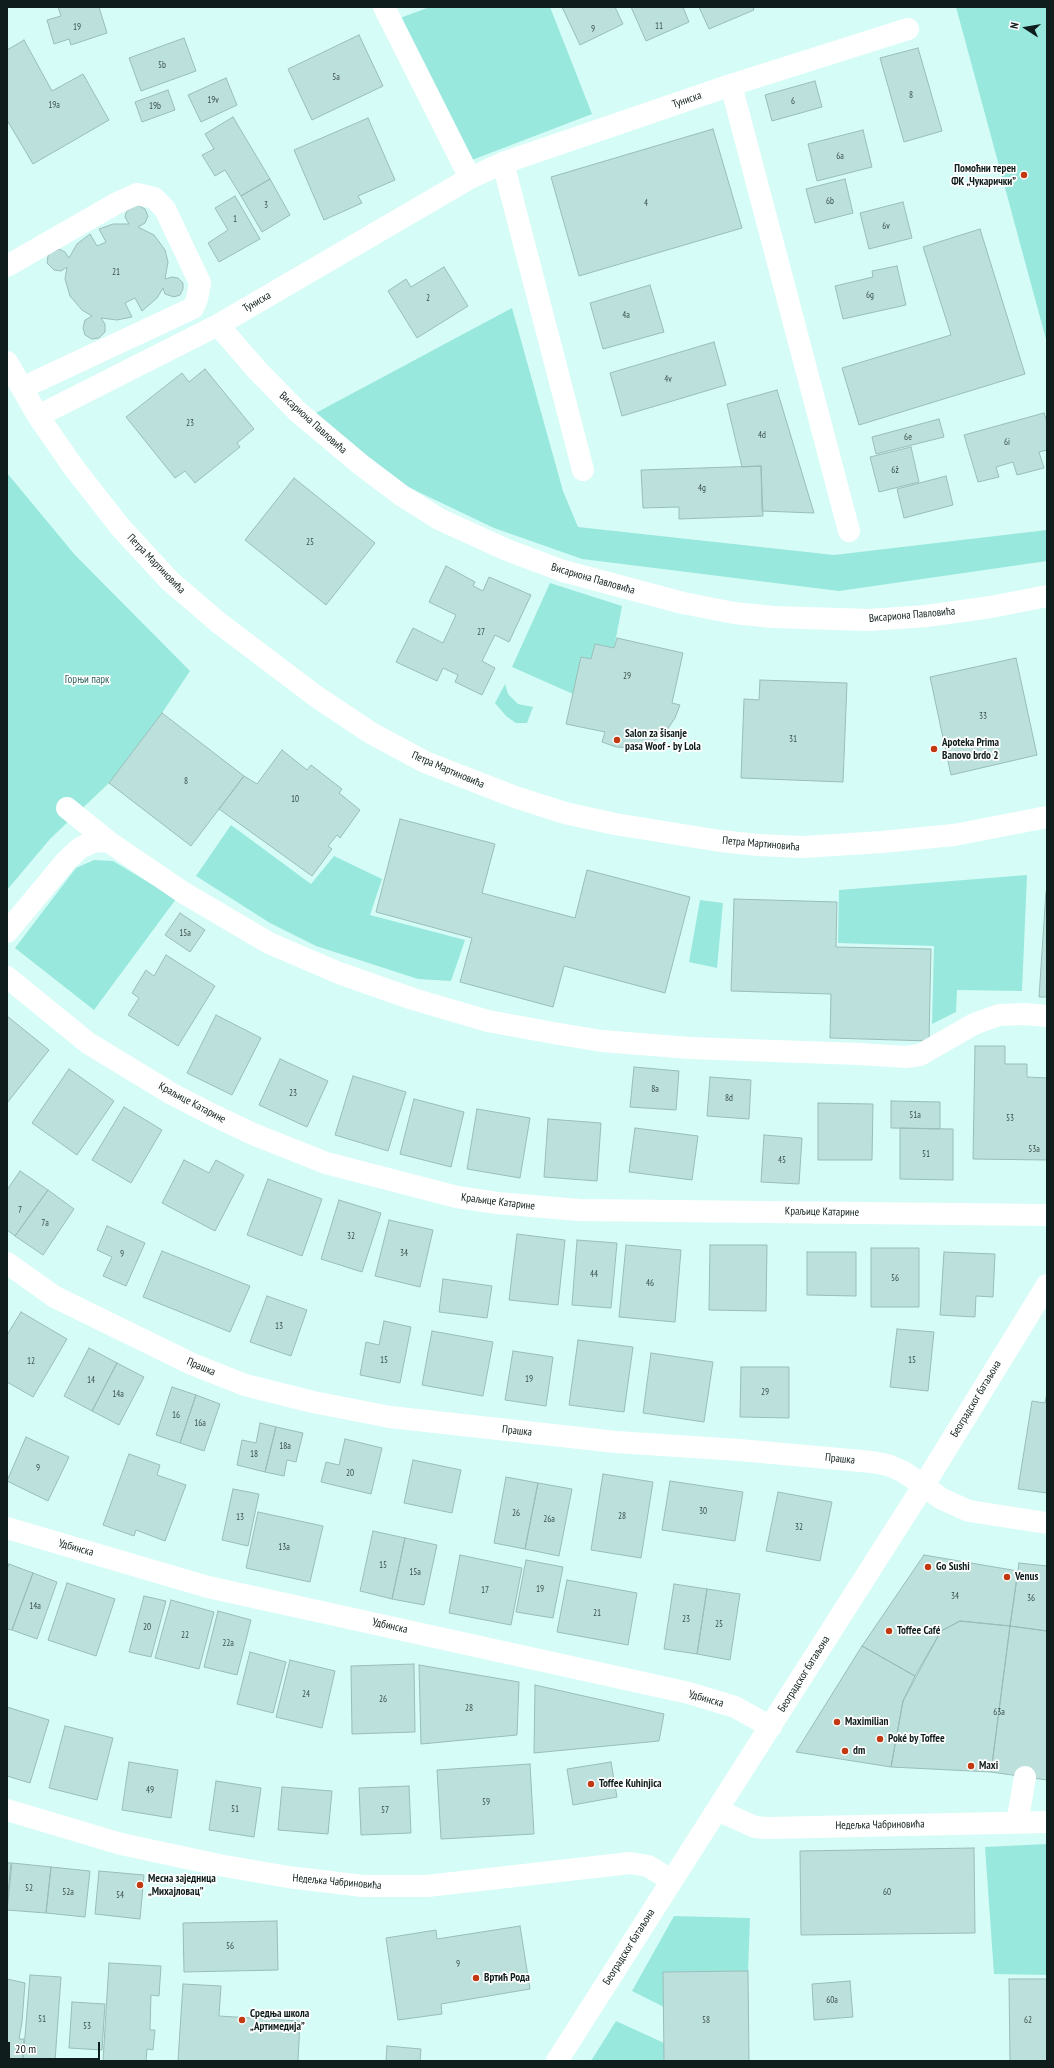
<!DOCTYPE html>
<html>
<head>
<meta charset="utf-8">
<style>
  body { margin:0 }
  #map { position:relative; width:1054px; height:2068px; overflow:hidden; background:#d6fcf7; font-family:"PT Sans Narrow",sans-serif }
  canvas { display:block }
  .frame { position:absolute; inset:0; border:8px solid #0f1e1c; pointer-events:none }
  .north { position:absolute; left:1006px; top:8px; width:40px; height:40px; -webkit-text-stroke:3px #fff; paint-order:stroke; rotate:282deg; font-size:11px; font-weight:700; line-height:16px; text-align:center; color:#0f1e1c }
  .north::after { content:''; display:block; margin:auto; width:14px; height:18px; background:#0f1e1c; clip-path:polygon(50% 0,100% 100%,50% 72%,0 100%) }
  .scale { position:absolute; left:8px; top:2042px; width:92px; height:18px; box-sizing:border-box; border:2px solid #0f1e1c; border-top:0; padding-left:5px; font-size:12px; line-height:14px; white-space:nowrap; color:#0f1e1c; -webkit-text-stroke:3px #fff; paint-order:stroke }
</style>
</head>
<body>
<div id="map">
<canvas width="1054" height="2068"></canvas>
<div class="frame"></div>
<div class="north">N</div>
<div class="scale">20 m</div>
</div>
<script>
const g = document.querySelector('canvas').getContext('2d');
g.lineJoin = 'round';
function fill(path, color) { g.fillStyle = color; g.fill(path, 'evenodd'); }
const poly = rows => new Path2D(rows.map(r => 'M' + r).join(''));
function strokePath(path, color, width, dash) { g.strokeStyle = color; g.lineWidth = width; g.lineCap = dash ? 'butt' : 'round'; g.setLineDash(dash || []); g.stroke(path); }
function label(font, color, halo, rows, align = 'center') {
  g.font = font + ' "PT Sans Narrow",sans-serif'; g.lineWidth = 3.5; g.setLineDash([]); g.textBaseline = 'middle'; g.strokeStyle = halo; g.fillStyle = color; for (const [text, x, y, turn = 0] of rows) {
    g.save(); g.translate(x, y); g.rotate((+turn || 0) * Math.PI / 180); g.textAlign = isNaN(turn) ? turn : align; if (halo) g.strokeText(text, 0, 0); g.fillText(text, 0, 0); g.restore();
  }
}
fill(poly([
  [430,7,550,7,592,114,472,160,400,18],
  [956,7,1047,7,1047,343],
  [512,308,563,491,578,527,834,555,1047,530,1047,561,839,591,582,559,494,528,406,486,312,415],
  [7,473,75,555,190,671,162,713,109,783,50,839,7,890],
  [550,583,622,606,614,648,595,644,591,659,581,657,573,694,512,667],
  [505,684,508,694,518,704,533,707,527,723,516,723,506,716,495,703],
  [231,825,311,884,334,856,382,879,370,915,465,940,451,981,418,979,316,946,270,923,196,876],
  [94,860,113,861,176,899,94,1010,15,948,76,868],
  [1027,875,1022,991,957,990,956,1012,932,1024,934,946,838,943,839,890],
  [700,900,723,903,717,968,689,962],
  [1047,1844,1047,1975,994,1974,985,1847],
  [674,1916,750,1918,748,1971,663,1972,664,2007,632,1991],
  [616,2021,664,2043,664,2061,591,2061]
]), '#98e8dd');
const building = poly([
  [58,7,99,7,107,33,71,45,69,39,54,44,47,20,61,16,58,7],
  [562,7,615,7,623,24,580,45,562,7],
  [631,7,683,7,689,22,646,41,631,7],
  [699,7,753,7,754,10,709,29,699,7],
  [359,35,383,86,312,120,288,69,359,35],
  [184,38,196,71,141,91,129,58,184,38],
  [24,40,52,91,83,74,109,120,33,164,7,120,7,50,24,40],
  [918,48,942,131,904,142,880,58,918,48],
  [226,78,237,105,201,122,188,95,226,78],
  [815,81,822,107,772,121,765,95,815,81],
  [168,90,175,110,142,122,135,102,168,90],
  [233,117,270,179,241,196,225,170,215,176,202,155,214,149,205,134,233,117],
  [368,118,395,180,358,196,362,203,324,220,294,150,368,118],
  [713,129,742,228,579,276,551,177,713,129],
  [863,130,872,167,817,181,808,144,863,130],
  [270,179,290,215,262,232,241,196,270,179],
  [845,179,853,213,815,223,806,189,845,179],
  [235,196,260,239,219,262,208,243,228,230,215,208,235,196],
  [903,202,912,238,869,249,860,213,903,202],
  [138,205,145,209,148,216,145,223,138,227,154,235,165,250,168,262,165,279,172,277,178,278,183,283,183,289,180,295,174,297,165,294,163,288,157,298,142,311,135,298,125,303,132,317,117,320,101,318,105,324,105,332,99,338,92,339,85,335,83,328,85,320,92,316,82,310,70,296,65,279,67,267,61,271,54,270,47,263,48,256,49,253,59,249,65,252,69,258,77,244,90,234,97,246,106,242,99,229,113,224,129,224,125,217,126,213,128,210,138,205],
  [980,229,1025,374,859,425,842,368,951,335,923,247,980,229],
  [897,266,906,305,843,319,835,286,873,277,872,271,897,266],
  [444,267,468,306,417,338,388,291,406,279,411,287,444,267],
  [650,285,664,332,603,349,590,303,650,285],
  [714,342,726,385,622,416,610,373,714,342],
  [205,369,254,429,237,443,240,447,195,483,185,471,175,478,126,417,182,373,189,382,205,369],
  [777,390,814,513,762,511,761,466,742,467,727,404,777,390],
  [1044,413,1047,422,1047,450,1039,452,1044,468,1017,475,1013,462,996,467,999,477,978,482,964,435,1044,413],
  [939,419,944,437,876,454,872,437,939,419],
  [911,447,919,482,879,492,870,457,911,447],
  [761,466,763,516,679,519,679,507,643,508,641,470,761,466],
  [946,476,953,505,904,518,897,489,946,476],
  [294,478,375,543,326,605,245,540,294,478],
  [446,566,475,582,473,586,483,591,489,577,531,595,509,642,495,635,482,661,495,668,482,695,455,682,458,675,443,668,437,681,396,662,413,628,443,643,456,615,429,602,446,566],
  [617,638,683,653,672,703,680,705,675,718,667,730,657,739,644,746,630,748,616,747,602,742,605,732,566,724,581,657,591,659,595,644,614,648,617,638],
  [1016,658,1037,755,951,775,930,677,1016,658],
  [760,680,847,683,843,782,741,778,744,699,759,700,760,680],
  [162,713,244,776,191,846,109,783,162,713],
  [282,750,307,770,311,765,342,789,339,793,360,810,340,838,337,835,328,846,332,849,312,876,219,809,244,776,257,784,282,750],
  [400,819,495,844,482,893,575,918,587,870,690,897,665,993,564,966,553,1007,460,982,472,938,376,912,400,819],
  [1046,892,1047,892,1047,997,1039,997,1046,892],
  [734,899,837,902,836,947,931,949,929,1041,830,1038,831,994,731,991,734,899],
  [180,913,205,930,190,952,165,935,180,913],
  [166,955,215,986,178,1046,128,1015,139,998,132,993,146,970,154,976,166,955],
  [216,1015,261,1038,232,1095,187,1073,216,1015],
  [7,1016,49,1050,7,1103,7,1016],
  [975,1046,1005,1046,1005,1064,1027,1064,1027,1077,1047,1078,1047,1160,973,1159,975,1046],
  [280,1059,328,1081,307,1127,259,1105,280,1059],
  [634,1067,679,1071,676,1110,630,1107,634,1067],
  [69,1069,114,1101,77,1155,32,1123,69,1069],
  [353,1076,406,1092,388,1151,335,1135,353,1076],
  [710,1077,751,1080,749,1119,707,1116,710,1077],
  [414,1099,464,1112,451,1167,400,1154,414,1099],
  [891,1101,940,1102,940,1129,891,1128,891,1101],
  [818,1103,873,1104,872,1160,818,1160,818,1103],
  [124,1107,162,1130,131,1183,92,1160,124,1107],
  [477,1109,530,1118,520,1178,467,1169,477,1109],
  [548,1119,601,1123,597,1181,544,1177,548,1119],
  [635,1128,698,1136,692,1180,629,1172,635,1128],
  [900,1128,953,1129,953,1180,900,1179,900,1128],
  [764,1135,802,1138,799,1184,761,1182,764,1135],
  [184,1160,209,1173,216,1160,244,1175,215,1231,162,1203,184,1160],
  [20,1171,48,1190,15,1236,7,1230,7,1190,20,1171],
  [268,1179,322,1199,302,1256,247,1235,268,1179],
  [48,1190,74,1209,43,1255,15,1236,48,1190],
  [339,1200,381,1213,362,1272,321,1259,339,1200],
  [389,1220,433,1230,420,1287,375,1276,389,1220],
  [107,1226,145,1243,126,1286,103,1276,112,1257,97,1250,107,1226],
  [517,1234,565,1240,558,1305,509,1300,517,1234],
  [577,1240,617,1243,611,1308,572,1305,577,1240],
  [626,1245,681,1250,675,1322,619,1317,626,1245],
  [710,1245,767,1245,766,1311,709,1310,710,1245],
  [871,1248,919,1248,919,1307,871,1307,871,1248],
  [162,1251,250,1286,230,1332,143,1297,162,1251],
  [807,1252,856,1252,856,1296,807,1295,807,1252],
  [944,1252,995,1254,993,1297,976,1296,975,1317,940,1315,944,1252],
  [443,1279,492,1286,487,1318,439,1312,443,1279],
  [267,1296,307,1310,291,1356,250,1342,267,1296],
  [21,1312,67,1339,33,1397,7,1382,7,1335,21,1312],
  [384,1321,411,1327,400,1383,360,1375,366,1342,379,1345,384,1321],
  [897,1329,934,1332,928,1391,890,1387,897,1329],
  [432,1331,493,1342,483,1396,422,1385,432,1331],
  [578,1340,633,1347,624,1412,569,1405,578,1340],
  [89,1348,117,1363,92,1411,64,1396,89,1348],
  [513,1351,553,1357,546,1406,505,1400,513,1351],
  [651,1353,713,1362,704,1422,643,1413,651,1353],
  [117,1363,144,1377,119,1425,92,1411,117,1363],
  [741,1367,789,1367,789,1418,740,1417,741,1367],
  [172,1387,196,1395,180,1443,156,1435,172,1387],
  [1047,1393,1047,1493,1018,1489,1032,1401,1045,1403,1047,1393],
  [196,1395,220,1404,204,1451,180,1443,196,1395],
  [260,1423,276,1427,265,1472,237,1465,242,1440,256,1443,260,1423],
  [276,1427,303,1433,296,1462,287,1460,284,1476,265,1472,276,1427],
  [26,1437,69,1457,48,1501,7,1481,26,1437],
  [345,1439,382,1448,371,1494,321,1482,326,1462,339,1465,345,1439],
  [129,1454,160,1465,157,1475,186,1485,165,1541,136,1530,134,1536,103,1525,129,1454],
  [413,1460,461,1470,452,1513,404,1503,413,1460],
  [603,1474,653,1482,641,1558,591,1550,603,1474],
  [506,1477,538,1483,525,1549,494,1543,506,1477],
  [670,1481,743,1492,735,1541,662,1530,670,1481],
  [538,1483,572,1489,559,1556,525,1549,538,1483],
  [233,1489,259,1494,248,1546,222,1540,233,1489],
  [778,1492,832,1502,820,1561,766,1551,778,1492],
  [258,1512,323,1526,310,1582,246,1568,258,1512],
  [373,1531,405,1538,392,1599,360,1591,373,1531],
  [405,1538,437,1545,424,1605,392,1599,405,1538],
  [460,1555,522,1568,511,1625,449,1613,460,1555],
  [924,1555,1018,1571,1010,1626,960,1621,941,1631,915,1676,862,1646,924,1555],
  [526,1560,563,1567,553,1618,516,1612,526,1560],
  [1019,1563,1047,1566,1047,1631,1010,1626,1019,1563],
  [9,1564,33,1573,12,1630,7,1629,7,1569,9,1564],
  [33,1573,57,1582,37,1639,12,1630,33,1573],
  [567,1580,637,1593,628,1645,557,1632,567,1580],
  [67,1583,115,1599,96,1656,48,1640,67,1583],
  [674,1584,707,1589,697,1654,664,1649,674,1584],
  [707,1589,740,1594,730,1660,697,1654,707,1589],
  [144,1596,166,1601,151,1657,129,1652,144,1596],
  [171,1600,214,1612,199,1669,155,1658,171,1600],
  [218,1611,251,1620,237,1675,204,1667,218,1611],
  [960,1621,1010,1626,991,1772,891,1767,903,1701,941,1631,960,1621],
  [1010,1626,1047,1631,1047,1780,991,1772,1010,1626],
  [862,1646,915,1676,903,1701,891,1767,796,1752,862,1646],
  [250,1652,286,1662,273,1713,237,1704,250,1652],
  [290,1660,335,1671,322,1728,276,1717,290,1660],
  [414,1664,415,1732,352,1734,351,1666,414,1664],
  [419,1665,519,1682,517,1735,421,1744,419,1665],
  [535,1685,664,1714,659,1741,534,1753,535,1685],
  [7,1707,49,1720,30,1783,7,1776,7,1707],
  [65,1726,113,1738,97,1800,49,1788,65,1726],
  [129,1762,178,1770,171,1818,122,1810,129,1762],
  [611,1762,617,1797,573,1805,567,1769,611,1762],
  [530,1764,534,1834,441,1839,437,1770,530,1764],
  [216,1781,261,1788,254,1837,209,1830,216,1781],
  [409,1786,411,1833,361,1835,359,1788,409,1786],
  [282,1787,332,1791,328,1834,278,1830,282,1787],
  [974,1848,975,1933,801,1935,800,1851,974,1848],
  [7,1863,11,1863,7,1903,7,1863],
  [12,1863,51,1867,46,1913,7,1910,12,1863],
  [51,1867,90,1871,85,1917,46,1913,51,1867],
  [99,1871,144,1875,140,1919,95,1914,99,1871],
  [277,1921,278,1970,184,1972,183,1923,277,1921],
  [520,1926,530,1989,441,2004,442,2014,398,2020,386,1938,436,1930,437,1939,520,1926],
  [109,1963,161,1966,159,1996,151,1995,150,2030,155,2030,153,2050,147,2049,146,2061,103,2061,109,1963],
  [748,1971,749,2061,664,2061,663,1972,748,1971],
  [30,1975,61,1977,55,2061,23,2061,30,1975],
  [7,1979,25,1983,22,2022,19,2039,24,2039,22,2061,7,2061,7,1979],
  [1009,1979,1047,1979,1047,2061,1010,2061,1009,1979],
  [850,1981,853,2017,814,2020,812,1984,850,1981],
  [183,1984,221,1986,219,2016,300,2021,298,2061,178,2061,183,1984],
  [72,2002,105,2004,102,2050,69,2048,72,2002],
  [387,2046,421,2049,420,2061,386,2061,387,2046]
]);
fill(building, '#bce1dc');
strokePath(building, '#99beb9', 1);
strokePath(poly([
  [384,7,470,178],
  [731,85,849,531],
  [503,163,583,470],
  [7,266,117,203,137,194,154,198,165,209,200,283,197,299,193,308,22,388],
  [218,325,257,370,298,412,360,464,401,495,439,519,507,550,563,571,683,603,734,613,773,617,870,620,926,616,991,607,1047,596],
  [7,362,38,416,74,468,121,528,170,581,219,623,317,697,371,733,425,762,515,797,565,813,615,824,720,841,759,845,803,847,882,842,954,835,1047,817],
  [38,416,218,325,470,178,503,163,731,85,908,29],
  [67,808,109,842],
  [7,932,66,861,80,848,95,841,109,842,184,893,269,943,339,973,413,999,488,1021,559,1034,602,1041,690,1048,859,1054,906,1057,920,1055,974,1024,999,1015,1025,1014,1047,1016],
  [7,977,88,1043,172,1094,215,1116,253,1134,326,1163,457,1197,497,1203,579,1210,1047,1215],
  [7,1263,55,1297,192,1364,245,1385,313,1402,390,1417,616,1442,739,1450,872,1462,888,1465,904,1472,942,1499,969,1511,1047,1523],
  [7,1528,208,1587,689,1693,735,1707,771,1727],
  [7,1810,121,1844,219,1865,288,1877,363,1886,427,1886,630,1863,648,1866,671,1880],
  [717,1810,755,1827,767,1828,1047,1822],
  [1017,1823,1025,1777],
  [557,2061,924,1485,1047,1285]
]), '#fff', 22);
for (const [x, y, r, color] of [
  [1024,175,4,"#c23911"],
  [617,740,4,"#c23911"],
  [934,749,4,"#c23911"],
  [928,1567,4,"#c23911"],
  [1007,1577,4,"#c23911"],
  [889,1631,4,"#c23911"],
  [837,1722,4,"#c23911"],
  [880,1739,4,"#c23911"],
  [845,1751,4,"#c23911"],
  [971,1766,4,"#c23911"],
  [591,1784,4,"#c23911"],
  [140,1885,4,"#c23911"],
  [476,1978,4,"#c23911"],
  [242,2020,4,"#c23911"]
]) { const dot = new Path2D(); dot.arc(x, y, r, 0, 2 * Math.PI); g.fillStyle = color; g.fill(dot); strokePath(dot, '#fff', 1.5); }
label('9px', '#3a4f4c', null, [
  ["11",659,26],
  ["19",77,27],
  ["9",593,29],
  ["5b",162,65],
  ["5a",336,77],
  ["8",911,95],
  ["19v",213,100],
  ["6",793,101],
  ["19a",54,105],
  ["19b",155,106],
  ["6a",840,156],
  ["6b",830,201],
  ["4",646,203],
  ["3",266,205],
  ["1",235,219],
  ["6v",886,226],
  ["21",116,272],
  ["6g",870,295],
  ["2",428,298],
  ["4a",626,315],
  ["4v",668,379],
  ["23",190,423],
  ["4d",762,435],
  ["6e",908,437],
  ["6i",1007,442],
  ["6ž",895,470],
  ["4g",702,488],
  ["25",310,542],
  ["27",481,632],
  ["29",627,676],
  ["33",983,716],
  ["31",793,739],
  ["8",186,781],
  ["10",295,799],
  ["15a",185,933],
  ["8a",655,1089],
  ["23",293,1093],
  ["8d",729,1098],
  ["51a",915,1115],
  ["53",1010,1118],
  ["53a",1034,1149],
  ["51",926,1154],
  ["45",782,1160],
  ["7",20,1210],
  ["7a",45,1223],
  ["32",351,1236],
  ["34",404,1253],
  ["9",122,1254],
  ["44",594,1274],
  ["56",895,1278],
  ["46",650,1283],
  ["13",279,1326],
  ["15",384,1360],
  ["15",912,1360],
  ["12",31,1361],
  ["19",529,1379],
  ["14",91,1380],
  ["29",765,1392],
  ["14a",118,1394],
  ["16",176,1415],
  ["16a",200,1423],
  ["18a",285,1446],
  ["18",254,1454],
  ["9",38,1468],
  ["20",350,1473],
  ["30",703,1511],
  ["26",516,1513],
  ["28",622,1516],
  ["13",240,1517],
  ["26a",549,1519],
  ["32",799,1527],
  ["13a",284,1547],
  ["15",383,1565],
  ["15a",415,1572],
  ["19",540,1589],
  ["17",485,1590],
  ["34",955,1596],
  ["36",1031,1598],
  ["14a",35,1606],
  ["21",597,1613],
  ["23",686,1619],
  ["25",719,1624],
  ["20",147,1627],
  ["22",185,1635],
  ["22a",228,1643],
  ["24",306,1694],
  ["26",383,1699],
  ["28",469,1708],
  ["63a",999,1712],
  ["49",150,1790],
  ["59",486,1802],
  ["51",235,1809],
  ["57",385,1810],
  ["52",29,1888],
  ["52a",68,1892],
  ["60",887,1892],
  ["54",120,1895],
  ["56",230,1946],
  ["9",458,1964],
  ["60a",832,2000],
  ["51",42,2019],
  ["58",706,2020],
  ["62",1028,2020],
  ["53",87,2026]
]);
label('11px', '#0f1e1c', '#fff', [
  ["Туниска",687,100,-19],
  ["Туниска",257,302,-30],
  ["Висариона Павловића",313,423,42],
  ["Петра Мартиновића",156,564,46],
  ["Висариона Павловића",593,579,16],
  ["Висариона Павловића",912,615,-5],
  ["Петра Мартиновића",448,770,23],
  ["Петра Мартиновића",761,844,5],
  ["Краљице Катарине",192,1103,28],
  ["Краљице Катарине",498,1202,7],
  ["Краљице Катарине",822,1212,1],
  ["Прашка",201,1367,23],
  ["Београдског батаљона",976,1399,-59],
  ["Прашка",517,1431,6],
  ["Прашка",840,1459,6],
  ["Удбинска",76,1548,16],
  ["Удбинска",390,1626,13],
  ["Београдског батаљона",804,1674,-58],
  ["Удбинска",706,1699,16],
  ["Недељка Чабриновића",880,1825,-1],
  ["Недељка Чабриновића",337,1882,5],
  ["Београдског батаљона",629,1947,-58]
]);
label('bold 11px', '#0f1e1c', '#fff', [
  ["Помоћни терен",1016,169,"right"],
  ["ФК „Чукарички”",1016,182,"right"],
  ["Salon za šisanje",625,734],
  ["pasa Woof - by Lola",625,747],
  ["Apoteka Prima",942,743],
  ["Banovo brdo 2",942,756],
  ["Go Sushi",936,1567],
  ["Venus",1015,1577],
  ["Toffee Café",897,1631],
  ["Maximilian",845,1722],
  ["Poké by Toffee",888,1739],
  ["dm",853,1751],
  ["Maxi",979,1766],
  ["Toffee Kuhinjica",599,1784],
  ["Месна заједница",148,1879],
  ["„Михајловац”",148,1892],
  ["Вртић Рода",484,1978],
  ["Средња школа",250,2014],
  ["„Артимедија”",250,2027]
], 'left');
label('11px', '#2e605a', '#fff', [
  ["Горњи парк",87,680]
]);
</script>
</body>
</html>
